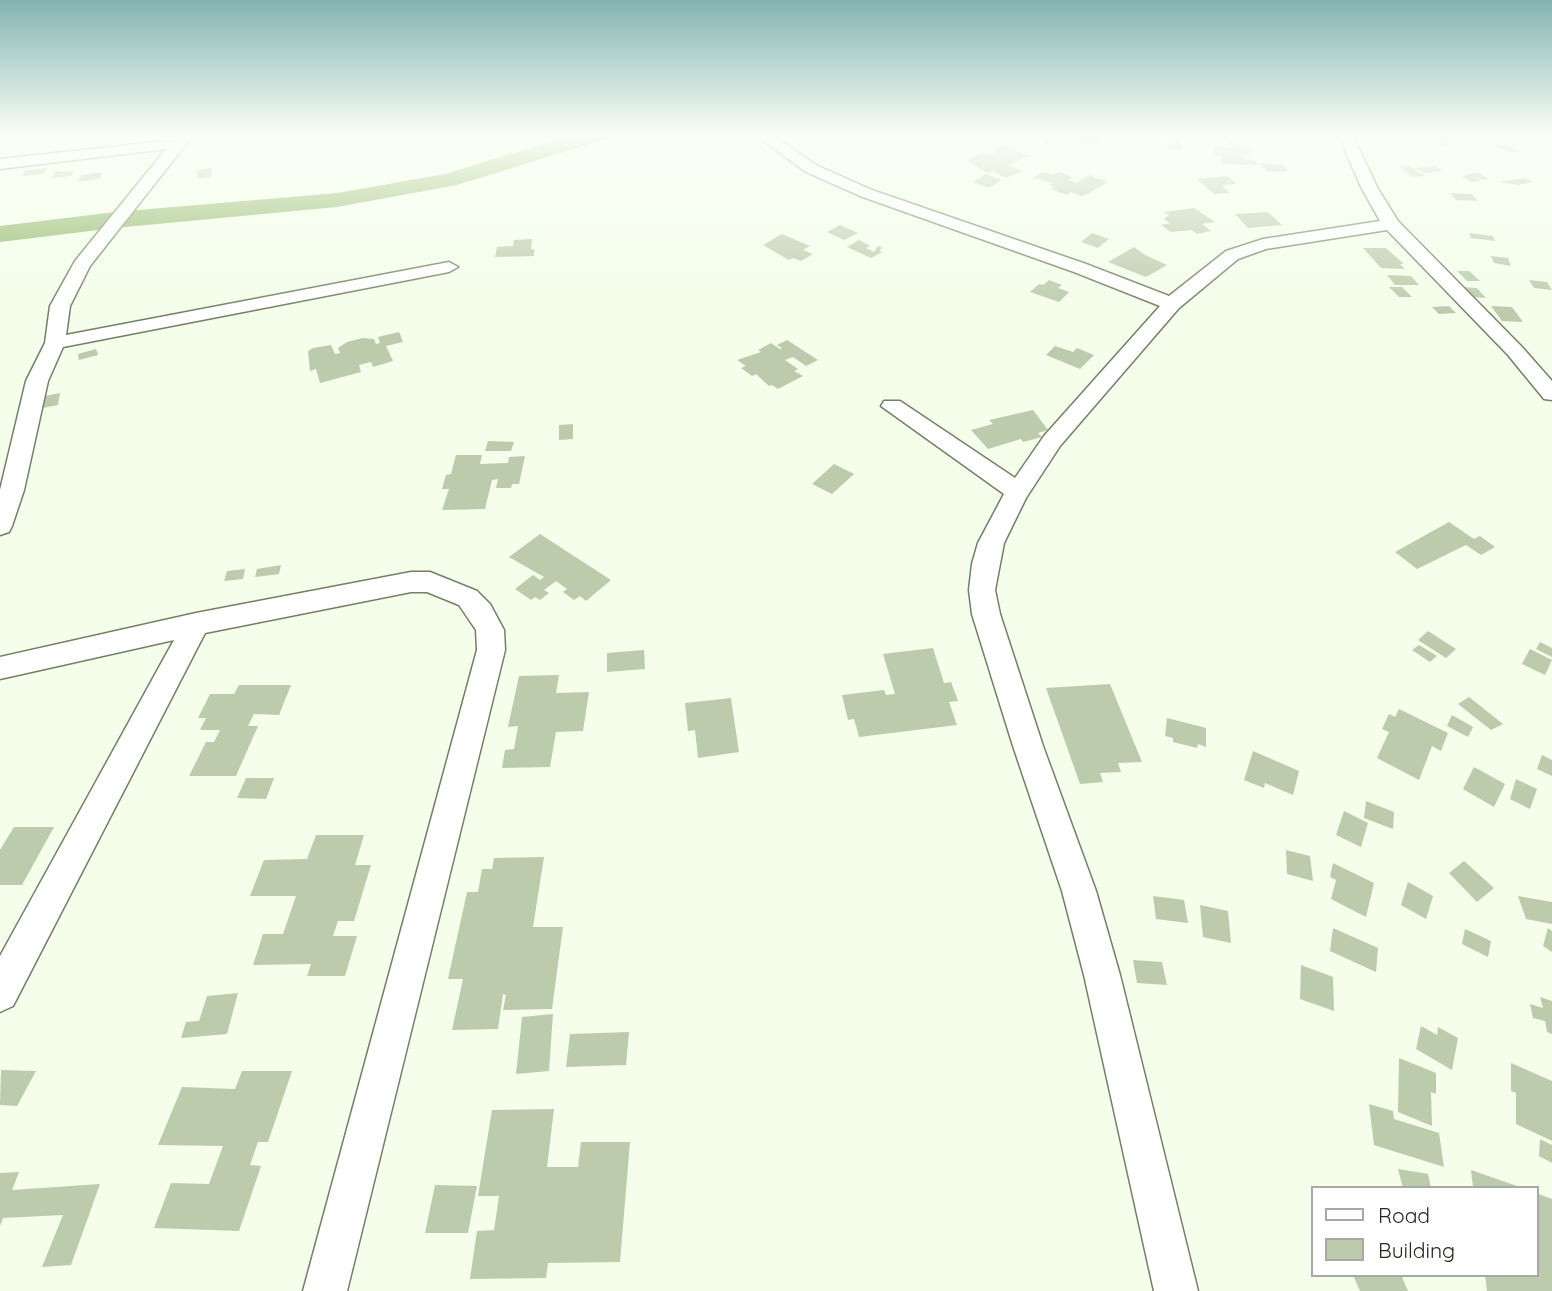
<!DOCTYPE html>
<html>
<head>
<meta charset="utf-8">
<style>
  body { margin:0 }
  #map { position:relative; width:1552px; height:1291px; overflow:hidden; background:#f4feea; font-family:Quicksand,sans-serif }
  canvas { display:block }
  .legend { position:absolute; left:1311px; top:1186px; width:228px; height:91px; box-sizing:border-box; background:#fff; border:2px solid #a7a9a5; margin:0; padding:9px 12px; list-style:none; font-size:21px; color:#23291d }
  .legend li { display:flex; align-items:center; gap:14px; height:35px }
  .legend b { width:35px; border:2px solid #a7a9a5 }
</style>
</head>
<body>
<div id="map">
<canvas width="1552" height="1291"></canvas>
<ul class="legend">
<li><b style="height:9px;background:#fff"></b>Road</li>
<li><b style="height:19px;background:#bbcbab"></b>Building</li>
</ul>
</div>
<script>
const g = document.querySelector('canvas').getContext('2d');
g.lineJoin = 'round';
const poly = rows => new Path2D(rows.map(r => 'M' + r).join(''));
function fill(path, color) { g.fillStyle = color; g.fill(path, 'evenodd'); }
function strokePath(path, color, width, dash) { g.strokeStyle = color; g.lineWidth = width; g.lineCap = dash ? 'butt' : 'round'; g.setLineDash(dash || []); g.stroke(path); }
fill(poly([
  [574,134,609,134,606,139,457,185,337,207,115,228,0,242,0,226,115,212,337,193,445,174,574,134]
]), '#8db362');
fill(poly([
  [1032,134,1086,134,1100,142,1086,145,1070,136,1048,144],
  [1441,134,1456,138,1447,146,1409,135],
  [1223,139,1236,139,1253,154,1241,154,1245,159,1242,159,1254,160,1259,165,1223,164,1219,159,1223,159,1221,156,1217,156,1211,149,1215,149,1212,146,1231,148],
  [1166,140,1179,141,1182,150,1168,149],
  [1505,144,1521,151,1511,153,1495,146],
  [1002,145,1029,156,1008,165,1022,171,1006,178,992,171,987,173,966,160,983,153,988,155,998,151,992,149],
  [1259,163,1283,165,1289,171,1268,172],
  [1399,166,1409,166,1425,176,1412,177],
  [1435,166,1443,171,1424,173,1415,168],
  [48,168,44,174,22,176,26,170],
  [212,168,211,177,197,179,197,170],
  [55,171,63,172,74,171,72,176,52,178],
  [102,172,100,179,78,182,81,175],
  [1044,172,1053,175,1059,172,1073,177,1069,180,1076,183,1089,175,1108,182,1087,194,1081,196,1071,192,1066,195,1051,189,1054,187,1049,185,1053,183,1033,178],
  [1477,172,1489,179,1481,180,1474,176,1480,181,1471,182,1462,176],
  [986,174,1002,180,989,188,973,182],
  [1227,176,1237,184,1222,185,1230,193,1214,194,1197,179],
  [1524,178,1533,182,1518,185,1499,182],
  [1450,193,1472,194,1478,201,1456,200],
  [1194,208,1215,222,1202,224,1211,231,1197,234,1192,230,1171,232,1161,225,1170,223,1164,219,1169,215,1164,212],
  [1268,212,1282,225,1248,228,1235,214],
  [840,225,858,233,844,240,827,232],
  [1092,233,1109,239,1098,248,1081,242],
  [1469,233,1493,236,1495,241,1471,238],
  [782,234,810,246,803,250,813,254,801,261,793,258,789,260,763,245],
  [532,239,531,249,534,249,534,256,495,257,497,247,513,246,514,240],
  [859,240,870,246,866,248,874,252,878,246,883,248,879,250,882,252,871,258,847,247],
  [1134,247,1145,255,1167,265,1146,277,1108,262],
  [1363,248,1386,248,1404,264,1400,264,1405,269,1381,268],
  [1491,256,1508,258,1511,266,1494,263],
  [1457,271,1469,271,1480,281,1467,281],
  [1387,275,1411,276,1419,285,1395,285],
  [1049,280,1062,285,1058,288,1069,292,1059,302,1030,292,1039,284,1043,285],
  [1529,280,1547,282,1552,290,1534,288],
  [1389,287,1402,287,1412,297,1399,297],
  [1463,287,1477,288,1486,298,1472,297],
  [1449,306,1456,313,1439,314,1432,307],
  [1491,306,1512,307,1523,322,1502,321],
  [399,332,403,342,386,346,393,361,373,367,371,362,359,365,361,372,320,383,316,369,310,371,308,351,313,348,331,345,335,354,340,353,338,348,347,342,363,338,374,339,376,344,380,343,378,337],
  [787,340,818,360,806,366,793,357,785,360,798,369,794,371,803,376,778,389,772,385,769,386,756,374,752,376,741,368,746,366,737,360,761,352,758,350,771,343,780,349,782,348,777,345],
  [1055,346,1073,352,1077,348,1094,355,1080,369,1046,355],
  [96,349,98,355,79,360,78,354],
  [60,393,58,405,43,408,45,396],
  [1033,410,1048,430,1038,433,1042,437,1023,442,1021,439,988,449,971,430,993,424,989,420],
  [573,424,573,439,559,440,559,425],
  [488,441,514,442,511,451,485,451],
  [456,455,482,455,480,464,508,463,509,457,525,456,519,484,512,484,511,488,496,488,498,479,492,480,485,509,442,510,449,489,442,489,446,475,451,474],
  [834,464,854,474,832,494,812,484],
  [1449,522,1474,539,1480,536,1495,547,1481,555,1466,545,1417,569,1395,552],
  [540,534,611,580,586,601,580,596,574,600,563,592,567,589,556,581,544,590,549,593,540,600,535,597,531,600,515,589,533,575,540,580,544,577,509,557],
  [281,565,279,574,255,577,257,569],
  [245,569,243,579,224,581,227,571],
  [1428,631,1456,649,1446,658,1418,640],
  [1540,642,1552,648,1552,657,1536,649],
  [1419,645,1437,656,1430,662,1412,650],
  [933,648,944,683,951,682,958,701,949,702,957,725,859,737,854,719,848,720,842,695,884,690,886,695,895,694,883,654],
  [1530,649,1552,660,1545,675,1522,664],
  [644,650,645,669,607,672,607,653],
  [559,675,556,693,589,692,583,731,556,732,550,767,502,768,505,750,514,749,518,726,508,727,519,676],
  [1110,684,1142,762,1118,763,1121,772,1100,773,1103,782,1080,784,1046,688],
  [239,685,291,685,279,715,254,714,248,726,258,726,236,776,189,776,206,742,214,742,220,730,200,730,206,718,198,718,210,694,234,694],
  [1469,697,1503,724,1491,730,1458,704],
  [731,698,739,752,698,758,695,730,688,731,685,703],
  [1399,709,1448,733,1441,751,1432,746,1419,780,1377,758,1389,732,1382,729,1389,714,1395,717],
  [1452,715,1473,727,1468,737,1447,726],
  [1167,718,1206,728,1206,747,1198,744,1197,748,1173,742,1173,738,1165,736],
  [1253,751,1299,771,1293,795,1265,783,1264,788,1244,780],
  [1542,755,1552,760,1552,776,1537,769],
  [1474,767,1505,784,1494,807,1463,789],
  [246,778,274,778,266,799,237,798],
  [1516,779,1537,789,1530,809,1510,799],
  [1366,801,1394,812,1393,829,1364,818],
  [1344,811,1368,823,1361,847,1336,835],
  [14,827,54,827,22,885,0,885,0,850],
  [316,835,364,835,355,865,371,865,354,921,338,921,333,936,357,936,345,976,307,976,311,964,253,965,263,934,283,934,296,896,250,896,264,860,307,859],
  [1286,850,1310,856,1313,881,1287,874],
  [544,857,533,927,563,927,552,1009,503,1010,506,995,503,994,498,1029,452,1030,463,979,448,979,467,892,478,892,482,869,492,869,494,858],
  [1464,861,1494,888,1477,902,1449,873],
  [1333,863,1374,883,1366,917,1331,899,1336,880,1330,877],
  [1408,882,1433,896,1426,919,1401,905],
  [1153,896,1184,900,1188,923,1156,919],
  [1518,896,1552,902,1552,924,1526,919],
  [1200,905,1228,911,1231,943,1203,937],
  [1333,928,1378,948,1376,972,1330,951],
  [1548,928,1552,931,1552,952,1543,946],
  [1465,929,1491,941,1488,957,1462,944],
  [1133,960,1162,962,1167,985,1137,983],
  [1301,965,1333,977,1334,1011,1300,999],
  [238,993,227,1034,181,1038,186,1022,199,1021,207,996],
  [1540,997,1552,1001,1552,1034,1547,1032,1545,1021,1533,1018,1530,1004,1543,1008],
  [553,1014,549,1071,516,1074,522,1017],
  [1421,1026,1437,1035,1438,1027,1458,1038,1452,1070,1416,1049],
  [629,1032,626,1065,566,1067,570,1034],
  [1399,1058,1436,1073,1436,1094,1431,1092,1432,1126,1398,1112],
  [1511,1063,1552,1081,1552,1141,1516,1124,1516,1093,1511,1091],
  [1,1070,36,1071,17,1106,0,1105],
  [242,1071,292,1071,268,1142,258,1142,250,1165,261,1166,239,1231,154,1228,171,1183,209,1184,223,1146,158,1145,182,1087,235,1089],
  [1369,1104,1393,1111,1394,1119,1439,1133,1444,1167,1374,1145],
  [554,1109,547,1167,578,1167,581,1142,630,1142,620,1262,548,1263,546,1278,470,1279,477,1231,494,1230,499,1196,478,1196,492,1110],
  [1540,1139,1552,1145,1552,1163,1539,1156],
  [1398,1169,1428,1174,1431,1188,1403,1188],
  [1471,1170,1520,1187,1520,1188,1473,1188],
  [19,1172,12,1190,100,1184,71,1265,42,1267,63,1215,3,1218,0,1226,0,1173],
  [435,1185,477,1186,468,1233,425,1233],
  [1536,1193,1552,1199,1552,1291,1487,1291,1485,1275,1536,1275],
  [1353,1275,1401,1275,1408,1291,1360,1291]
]), '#bbcbab');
const street = poly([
  [179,134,194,134,90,266,70,306,66,335,449,262,458,267,449,272,63,347,48,381,24,490,12,526,9,532,0,535,0,490,26,381,45,343,50,306,75,261,166,149,0,169,0,159,165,141,171,143,179,134],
  [754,134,771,134,818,166,872,190,1086,264,1169,296,1226,251,1263,239,1380,221,1361,187,1338,134,1352,134,1377,187,1398,221,1522,347,1552,381,1552,400,1544,399,1508,355,1387,230,1266,249,1238,259,1179,308,1060,446,1026,498,1004,543,995,590,1000,614,1043,746,1096,891,1120,975,1198,1291,1154,1291,1084,975,1062,891,1013,746,972,614,969,590,972,564,978,543,1004,494,881,406,884,401,900,401,1015,478,1044,436,1160,306,1074,272,860,196,806,172,754,134],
  [411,572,430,572,477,591,490,604,504,630,505,650,347,1291,303,1291,477,650,476,630,459,605,427,592,411,592,205,633,13,1006,0,1012,0,956,174,640,0,679,0,657,196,613,411,572]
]);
strokePath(street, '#728164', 3);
fill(street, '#fff');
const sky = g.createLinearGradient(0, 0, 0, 315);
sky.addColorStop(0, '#83b4b2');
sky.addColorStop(0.43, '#fafff6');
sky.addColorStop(1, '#fafff600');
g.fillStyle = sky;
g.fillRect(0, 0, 1552, 315);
</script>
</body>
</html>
